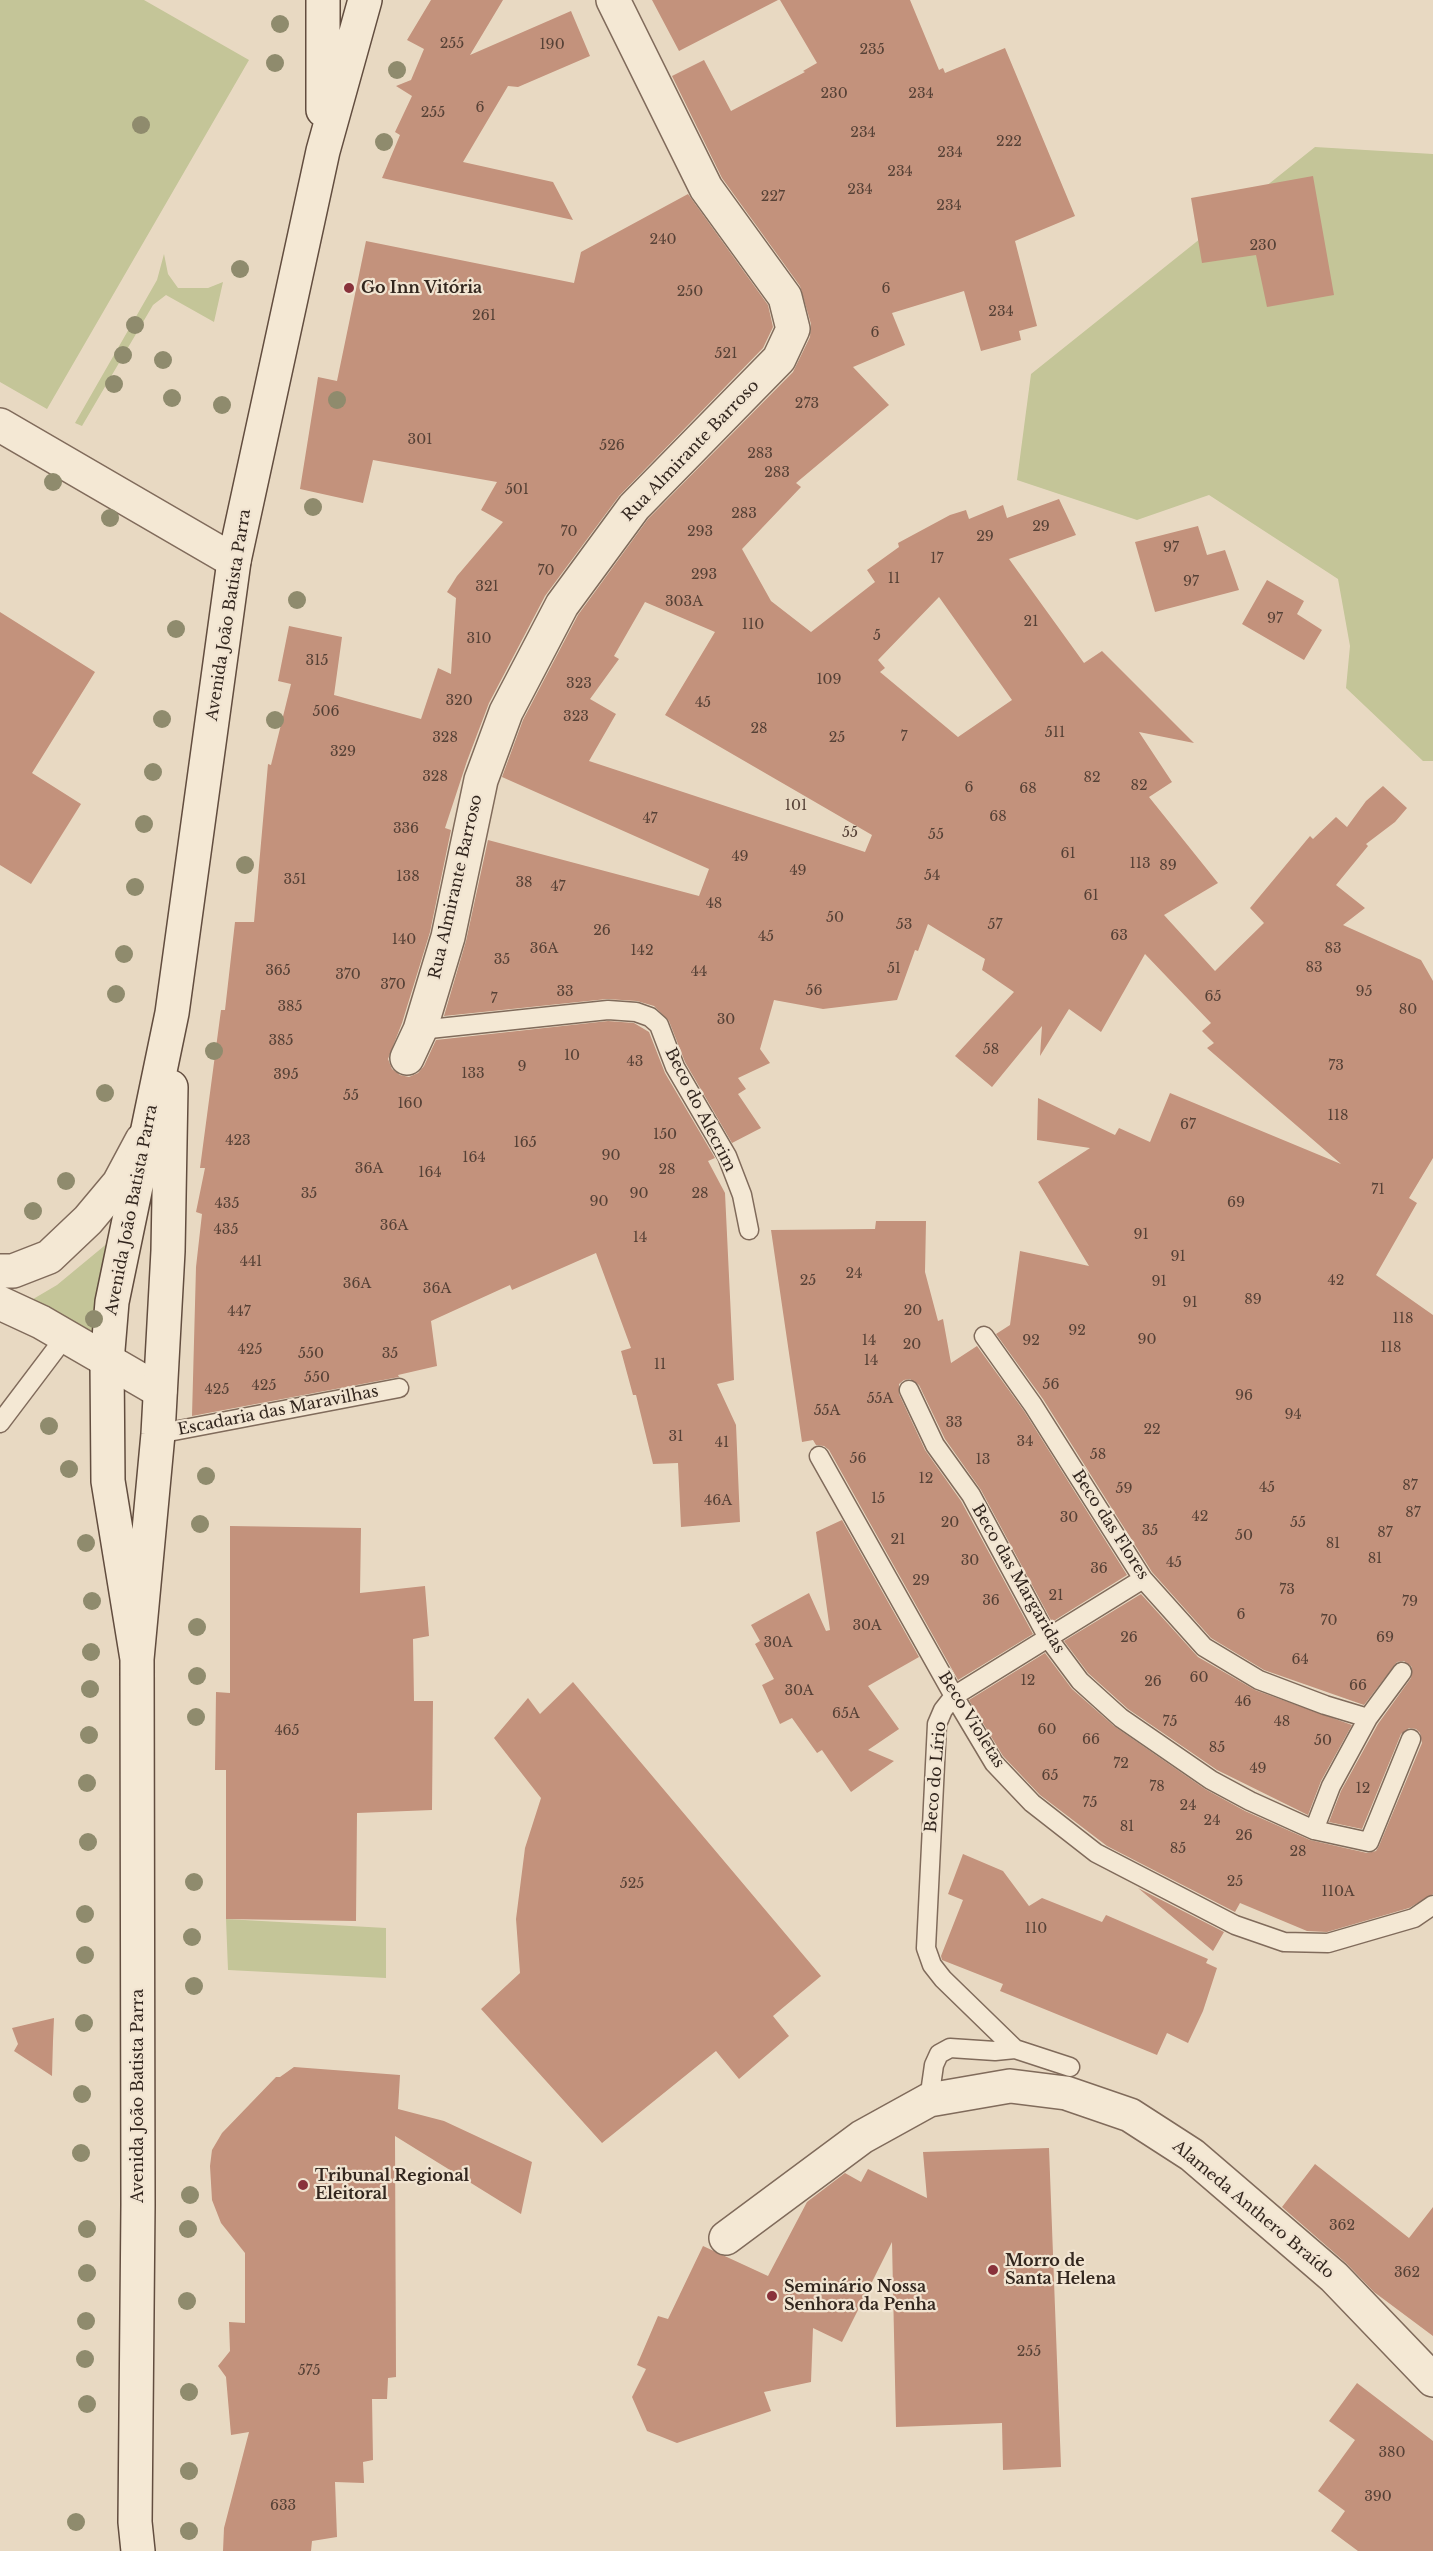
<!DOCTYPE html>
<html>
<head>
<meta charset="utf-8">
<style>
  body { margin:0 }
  canvas { display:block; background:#e8d9c2 }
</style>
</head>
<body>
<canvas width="1433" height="2551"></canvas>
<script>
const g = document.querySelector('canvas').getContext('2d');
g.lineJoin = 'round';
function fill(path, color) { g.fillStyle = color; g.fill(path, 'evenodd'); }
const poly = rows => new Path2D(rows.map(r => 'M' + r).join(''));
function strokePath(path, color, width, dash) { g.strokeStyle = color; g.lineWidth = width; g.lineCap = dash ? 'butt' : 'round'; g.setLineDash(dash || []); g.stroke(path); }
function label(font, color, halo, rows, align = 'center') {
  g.font = font + ' "Libre Baskerville",serif'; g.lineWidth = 4.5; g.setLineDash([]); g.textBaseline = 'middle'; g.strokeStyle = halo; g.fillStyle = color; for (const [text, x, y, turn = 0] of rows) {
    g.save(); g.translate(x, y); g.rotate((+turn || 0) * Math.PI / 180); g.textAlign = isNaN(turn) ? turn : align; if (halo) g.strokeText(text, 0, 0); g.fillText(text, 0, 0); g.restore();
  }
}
fill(poly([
  [0,0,144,0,249,60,47,409,0,382],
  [1315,147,1433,154,1433,761,1423,761,1346,688,1350,646,1338,579,1209,495,1137,520,1017,480,1031,374],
  [164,254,168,274,178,288,208,288,223,282,214,322,166,295,153,305,82,426,75,423,157,280],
  [115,1237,104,1345,23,1305,57,1285],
  [226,1919,386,1928,386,1978,228,1970]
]), '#c4c598');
fill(poly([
  [431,0,503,0,470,55,571,11,590,56,518,87,508,86,463,162,553,182,573,220,382,178,400,135,395,132,412,96,396,86,411,80,424,49,407,40],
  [652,0,778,0,679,51],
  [780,0,910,0,939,70,943,68,945,73,1005,48,1075,216,1015,241,1037,326,1019,331,1021,340,981,351,964,291,892,313,905,345,853,367,889,405,796,483,801,487,742,549,771,601,811,632,875,582,867,570,899,547,898,543,950,515,966,510,969,519,1003,505,1007,518,1059,499,1076,535,1009,559,1084,663,1102,651,1194,743,1139,732,1172,782,1149,797,1218,883,1164,915,1215,971,1264,923,1250,908,1310,836,1313,839,1336,817,1347,827,1366,801,1383,786,1407,808,1395,822,1366,844,1368,846,1336,885,1365,908,1343,925,1421,960,1433,981,1433,1158,1409,1198,1417,1203,1376,1275,1433,1315,1433,1894,1409,1908,1327,1932,1307,1931,1240,1903,1235,1912,1107,1846,1040,1795,1003,1756,969,1700,1045,1653,1072,1689,1114,1726,1205,1789,1245,1811,1310,1840,1367,1853,1376,1851,1379,1846,1422,1743,1420,1733,1416,1729,1409,1728,1401,1734,1362,1829,1329,1822,1341,1791,1378,1724,1411,1678,1412,1667,1404,1661,1397,1662,1364,1705,1264,1670,1211,1638,1152,1572,1043,1399,996,1334,1010,1325,1020,1251,1089,1266,1038,1182,1090,1148,1037,1140,1038,1098,1115,1135,1119,1128,1150,1142,1170,1093,1341,1164,1207,1048,1214,1043,1202,1031,1211,1023,1145,954,1101,1032,1069,1009,1040,1056,1042,1026,992,1087,955,1056,1014,992,982,970,985,959,928,924,918,951,915,950,897,1000,823,1009,774,1000,760,1049,770,1063,738,1078,746,1089,738,1094,761,1128,732,1143,685,1062,669,1021,654,1006,637,1001,607,999,444,1016,466,941,488,840,699,896,709,869,502,777,523,720,578,615,648,519,793,372,810,337,811,324,800,286,722,178,672,76,704,60,731,111,805,72,803,71,817,63],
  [939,597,1012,700,958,737,880,672,885,668,878,660],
  [645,602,715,632,665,715,872,835,865,852,589,761,616,714,590,699,619,659,614,656],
  [1313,176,1334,295,1267,307,1256,255,1202,263,1191,198],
  [688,194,768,305,773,327,763,348,619,496,545,596,489,703,467,761,445,828,451,830,430,932,402,1023,388,1059,392,1069,400,1075,409,1077,418,1073,424,1066,436,1040,608,1021,634,1023,649,1032,665,1073,715,1158,708,1161,725,1193,734,1380,717,1384,736,1425,740,1522,681,1527,678,1463,653,1464,636,1395,633,1395,621,1351,631,1348,596,1253,512,1290,510,1285,431,1321,437,1366,398,1375,399,1377,192,1416,196,1267,202,1214,196,1212,205,1168,200,1168,221,1010,225,1010,235,922,254,922,268,764,271,765,291,684,278,681,289,626,342,637,334,695,421,719,438,668,451,674,456,598,447,592,457,576,503,522,481,510,497,482,373,460,363,503,300,489,318,377,337,381,366,241,574,283,581,252],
  [1198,526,1207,555,1225,550,1239,590,1155,612,1135,542],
  [1267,580,1304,601,1297,614,1322,630,1304,660,1242,624],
  [0,612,95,672,32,773,81,804,31,884,0,865],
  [876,1221,926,1221,925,1272,938,1321,943,1319,951,1363,977,1346,1024,1411,1127,1575,1052,1622,981,1490,945,1439,919,1385,910,1379,904,1380,899,1384,899,1394,925,1450,961,1501,1033,1634,958,1680,829,1450,824,1446,816,1445,813,1440,802,1442,771,1230,875,1229],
  [842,1520,919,1657,868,1686,899,1729,868,1750,894,1761,851,1792,822,1750,817,1753,792,1718,780,1724,762,1685,774,1679,755,1644,760,1641,751,1625,809,1593,826,1631,830,1630,816,1532],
  [230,1526,361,1528,360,1593,425,1586,429,1636,413,1639,414,1701,433,1701,432,1810,357,1813,356,1921,226,1919,226,1770,215,1770,216,1692,230,1693],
  [1141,1594,1198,1657,1255,1690,1352,1725,1321,1781,1308,1815,1217,1770,1128,1709,1088,1673,1064,1641],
  [573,1682,821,1976,773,2016,789,2036,739,2079,716,2051,602,2143,481,2009,520,1973,516,1919,525,1848,541,1798,494,1738,528,1698,540,1714],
  [963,1854,1003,1871,1029,1906,1042,1898,1102,1922,1106,1915,1208,1959,1206,1963,1217,1968,1203,2011,1188,2043,1167,2033,1157,2055,1000,1991,1003,1984,942,1960,941,1956,963,1900,948,1894],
  [1138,1888,1224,1932,1213,1951],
  [54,2018,53,2041,52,2076,14,2051,18,2044,12,2028],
  [294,2067,400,2075,398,2109,444,2121,532,2162,521,2214,395,2136,396,2377,388,2378,387,2399,372,2399,373,2460,363,2462,364,2483,335,2482,337,2537,312,2541,311,2551,223,2551,224,2528,249,2432,231,2435,226,2377,218,2366,230,2351,229,2322,245,2323,245,2253,221,2223,212,2200,210,2166,212,2150,222,2133,276,2077,280,2077],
  [1049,2148,1061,2467,1003,2470,1002,2423,896,2427,892,2242,842,2342,813,2328,811,2382,764,2392,771,2411,677,2443,647,2431,632,2397,646,2369,637,2365,658,2316,668,2319,703,2246,768,2276,807,2202,845,2173,861,2182,868,2169,927,2198,923,2152],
  [1315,2164,1409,2238,1433,2207,1433,2336,1374,2292,1346,2263,1282,2207],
  [1357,2383,1433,2441,1433,2551,1358,2551,1331,2531,1345,2511,1318,2491,1355,2440,1329,2421]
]), '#c3927c');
const lane = poly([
  [420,1030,608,1010,636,1012,650,1017,659,1025,675,1067,727,1156,742,1195,749,1230],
  [984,1336,1033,1405,1143,1579,1204,1647,1259,1680,1325,1705,1368,1718],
  [909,1390,935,1445,971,1495,1048,1638,1080,1681,1121,1718,1211,1780,1250,1801,1314,1830,1369,1842,1411,1739],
  [0,1423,65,1337],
  [158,1434,399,1388],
  [819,1456,954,1696,994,1763,1032,1803,1096,1853,1235,1925,1284,1942,1328,1943,1414,1918,1433,1905],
  [1314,1830,1331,1786,1368,1718,1402,1672],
  [1015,2049,943,1979,932,1965,926,1948,937,1724,943,1710,954,1696,1143,1579],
  [929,2100,934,2065,939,2054,950,2048,995,2051,1015,2049,1070,2067]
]);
const street = poly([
  [0,425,234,561],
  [407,1058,420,1030,448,937,481,780,506,712,562,605,634,507,779,359,793,329,785,297,706,188,613,0],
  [0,1271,13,1271,49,1257,88,1220,119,1183,142,1140],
  [0,1303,41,1322,160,1391],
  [726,2238,862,2137,929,2100,1010,2086,1066,2093,1130,2115,1192,2155,1334,2277,1433,2380]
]);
const secondary = poly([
  [323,0,323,110],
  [137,1659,108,1481,107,1362,112,1302,172,1013,234,561,323,151,365,0],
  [138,2551,135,2522,138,2205,137,1659,158,1434,168,1251,171,1087]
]);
strokePath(lane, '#806b5b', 21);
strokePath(street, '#806b5b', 36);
strokePath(secondary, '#624d3f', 36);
strokePath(lane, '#f4e8d4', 18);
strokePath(street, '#f4e8d4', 33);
strokePath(secondary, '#f4e8d4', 33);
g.fillStyle = '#8f8b6d';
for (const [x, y] of [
  [280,24],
  [275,63],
  [397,70],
  [141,125],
  [384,142],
  [240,269],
  [135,325],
  [123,355],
  [163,360],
  [114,384],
  [172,398],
  [337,400],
  [222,405],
  [53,482],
  [313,507],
  [110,518],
  [297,600],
  [176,629],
  [162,719],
  [275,720],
  [153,772],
  [144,824],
  [245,865],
  [135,887],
  [124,954],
  [116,994],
  [214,1051],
  [105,1093],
  [66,1181],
  [33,1211],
  [94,1319],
  [49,1426],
  [69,1469],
  [206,1476],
  [200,1524],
  [86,1543],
  [92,1601],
  [197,1627],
  [91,1652],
  [197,1676],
  [90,1689],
  [196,1717],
  [89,1735],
  [87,1783],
  [88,1842],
  [194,1882],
  [85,1914],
  [192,1937],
  [85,1955],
  [194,1986],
  [84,2023],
  [82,2094],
  [81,2153],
  [190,2195],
  [87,2229],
  [188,2229],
  [87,2273],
  [187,2301],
  [86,2321],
  [85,2359],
  [189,2392],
  [87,2404],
  [189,2471],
  [76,2522],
  [189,2531]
]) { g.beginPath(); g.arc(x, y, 9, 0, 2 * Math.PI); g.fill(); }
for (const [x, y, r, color] of [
  [349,288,6,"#89323b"],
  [303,2185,6,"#89323b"],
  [993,2270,6,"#89323b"],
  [772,2296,6,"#89323b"]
]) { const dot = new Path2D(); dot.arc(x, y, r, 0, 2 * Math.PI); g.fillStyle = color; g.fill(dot); strokePath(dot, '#f1e4d1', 2); }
label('14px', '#564136', null, [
  ["255",452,44],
  ["190",552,45],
  ["235",872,50],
  ["230",834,94],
  ["234",921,94],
  ["6",480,108],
  ["255",433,113],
  ["234",863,133],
  ["222",1009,142],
  ["234",950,153],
  ["234",900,172],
  ["234",860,190],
  ["227",773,197],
  ["234",949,206],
  ["240",663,240],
  ["230",1263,246],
  ["6",886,289],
  ["250",690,292],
  ["234",1001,312],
  ["261",484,316],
  ["6",875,333],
  ["521",726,354],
  ["273",807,404],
  ["301",420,440],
  ["526",612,446],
  ["283",760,454],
  ["283",777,473],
  ["501",517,490],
  ["283",744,514],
  ["29",1041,527],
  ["70",569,532],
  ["293",700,532],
  ["29",985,537],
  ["97",1171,548],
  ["17",937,559],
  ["70",546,571],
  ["293",704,575],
  ["11",894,579],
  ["97",1191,582],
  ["321",487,587],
  ["303A",684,602],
  ["97",1275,619],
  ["21",1031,622],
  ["110",753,625],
  ["5",877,636],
  ["310",479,639],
  ["315",317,661],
  ["109",829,680],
  ["323",579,684],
  ["320",459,701],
  ["45",703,703],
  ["506",326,712],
  ["323",576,717],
  ["28",759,729],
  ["511",1055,733],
  ["7",904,737],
  ["328",445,738],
  ["25",837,738],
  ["329",343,752],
  ["328",435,777],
  ["82",1092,778],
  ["82",1139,786],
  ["6",969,788],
  ["68",1028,789],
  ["101",796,806],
  ["68",998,817],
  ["47",650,819],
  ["336",406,829],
  ["55",850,833],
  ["55",936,835],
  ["61",1068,854],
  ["49",740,857],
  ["113",1140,864],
  ["89",1168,866],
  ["49",798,871],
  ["54",932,876],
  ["138",408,877],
  ["351",295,880],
  ["38",524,883],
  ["47",558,887],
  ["61",1091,896],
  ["48",714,904],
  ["50",835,918],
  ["53",904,925],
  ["57",995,925],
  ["26",602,931],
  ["63",1119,936],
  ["45",766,937],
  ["140",404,940],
  ["36A",544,949],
  ["83",1333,949],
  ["142",642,951],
  ["35",502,960],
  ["83",1314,968],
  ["51",894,969],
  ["365",278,971],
  ["44",699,972],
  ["370",348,975],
  ["370",393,985],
  ["56",814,991],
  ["33",565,992],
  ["95",1364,992],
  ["65",1213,997],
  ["7",494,999],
  ["385",290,1007],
  ["80",1408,1010],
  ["30",726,1020],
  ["385",281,1041],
  ["58",991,1050],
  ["10",572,1056],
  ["43",635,1062],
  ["73",1336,1066],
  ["9",522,1067],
  ["133",473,1074],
  ["395",286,1075],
  ["55",351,1096],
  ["160",410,1104],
  ["118",1338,1116],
  ["67",1188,1125],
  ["150",665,1135],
  ["423",238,1141],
  ["165",525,1143],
  ["90",611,1156],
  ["164",474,1158],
  ["36A",369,1169],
  ["28",667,1170],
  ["164",430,1173],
  ["71",1378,1190],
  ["35",309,1194],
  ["90",639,1194],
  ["28",700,1194],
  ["90",599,1202],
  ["69",1236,1203],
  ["435",227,1204],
  ["36A",394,1226],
  ["435",226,1230],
  ["91",1141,1235],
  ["14",640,1238],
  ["91",1178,1257],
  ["441",251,1262],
  ["24",854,1274],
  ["25",808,1281],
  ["42",1336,1281],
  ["91",1159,1282],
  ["36A",357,1284],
  ["36A",437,1289],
  ["89",1253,1300],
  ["91",1190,1303],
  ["20",913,1311],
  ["447",239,1312],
  ["118",1403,1319],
  ["92",1077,1331],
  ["90",1147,1340],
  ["14",869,1341],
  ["92",1031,1341],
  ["20",912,1345],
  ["118",1391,1348],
  ["425",250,1350],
  ["550",311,1354],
  ["35",390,1354],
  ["14",871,1361],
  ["11",660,1365],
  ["550",317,1378],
  ["56",1051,1385],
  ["425",264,1386],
  ["425",217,1390],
  ["96",1244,1396],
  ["55A",880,1399],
  ["55A",827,1411],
  ["94",1293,1415],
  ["33",954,1423],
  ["22",1152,1430],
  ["31",676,1437],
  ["34",1025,1442],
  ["41",722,1443],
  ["58",1098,1455],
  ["56",858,1459],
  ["13",983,1460],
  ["12",926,1479],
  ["87",1410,1486],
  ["45",1267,1488],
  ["59",1124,1489],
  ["15",878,1499],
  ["46A",718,1501],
  ["87",1413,1513],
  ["42",1200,1517],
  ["30",1069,1518],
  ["20",950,1523],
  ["55",1298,1523],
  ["35",1150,1531],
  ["87",1385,1533],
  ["50",1244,1536],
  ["21",898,1540],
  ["81",1333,1544],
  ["81",1375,1559],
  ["30",970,1561],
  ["45",1174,1563],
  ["36",1099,1569],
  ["29",921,1581],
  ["73",1287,1590],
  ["21",1056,1596],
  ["36",991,1601],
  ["79",1410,1602],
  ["6",1241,1615],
  ["70",1329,1621],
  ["30A",867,1626],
  ["26",1129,1638],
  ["69",1385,1638],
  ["30A",778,1643],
  ["64",1300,1660],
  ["60",1199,1678],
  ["12",1028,1681],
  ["26",1153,1682],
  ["66",1358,1686],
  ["30A",799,1691],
  ["46",1243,1702],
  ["65A",846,1714],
  ["75",1170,1722],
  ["48",1282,1722],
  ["60",1047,1730],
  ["465",287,1731],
  ["66",1091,1740],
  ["50",1323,1741],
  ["85",1217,1748],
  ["72",1121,1764],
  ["49",1258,1769],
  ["65",1050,1776],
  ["78",1157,1787],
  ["12",1363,1789],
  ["75",1090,1803],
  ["24",1188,1806],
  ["24",1212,1821],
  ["81",1127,1827],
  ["26",1244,1836],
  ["85",1178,1849],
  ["28",1298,1852],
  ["25",1235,1882],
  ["525",632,1884],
  ["110A",1338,1892],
  ["110",1036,1929],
  ["362",1342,2226],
  ["362",1407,2273],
  ["255",1029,2352],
  ["575",309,2371],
  ["380",1392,2453],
  ["390",1378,2497],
  ["633",283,2506]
]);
label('bold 16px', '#32261e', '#f1e4d1', [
  ["Go Inn Vitória",361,288],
  ["Tribunal Regional",315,2176],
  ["Eleitoral",315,2194],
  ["Morro de",1005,2261],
  ["Santa Helena",1005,2279],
  ["Seminário Nossa",784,2287],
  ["Senhora da Penha",784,2305]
], 'left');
label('16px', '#32261e', '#f1e4d1', [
  ["Rua Almirante Barroso",691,451,-46],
  ["Avenida João Batista Parra",229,615,-81],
  ["Rua Almirante Barroso",456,887,-77],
  ["Beco do Alecrim",700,1110,63],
  ["Avenida João Batista Parra",132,1210,-79],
  ["Escadaria das Maravilhas",278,1411,-11],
  ["Beco das Flores",1110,1525,57],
  ["Beco das Margaridas",1018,1579,60],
  ["Beco Violetas",971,1720,58],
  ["Beco do Lírio",936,1777,-85],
  ["Avenida João Batista Parra",138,2096,-90],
  ["Alameda Anthero Braído",1253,2210,40]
]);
</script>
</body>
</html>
